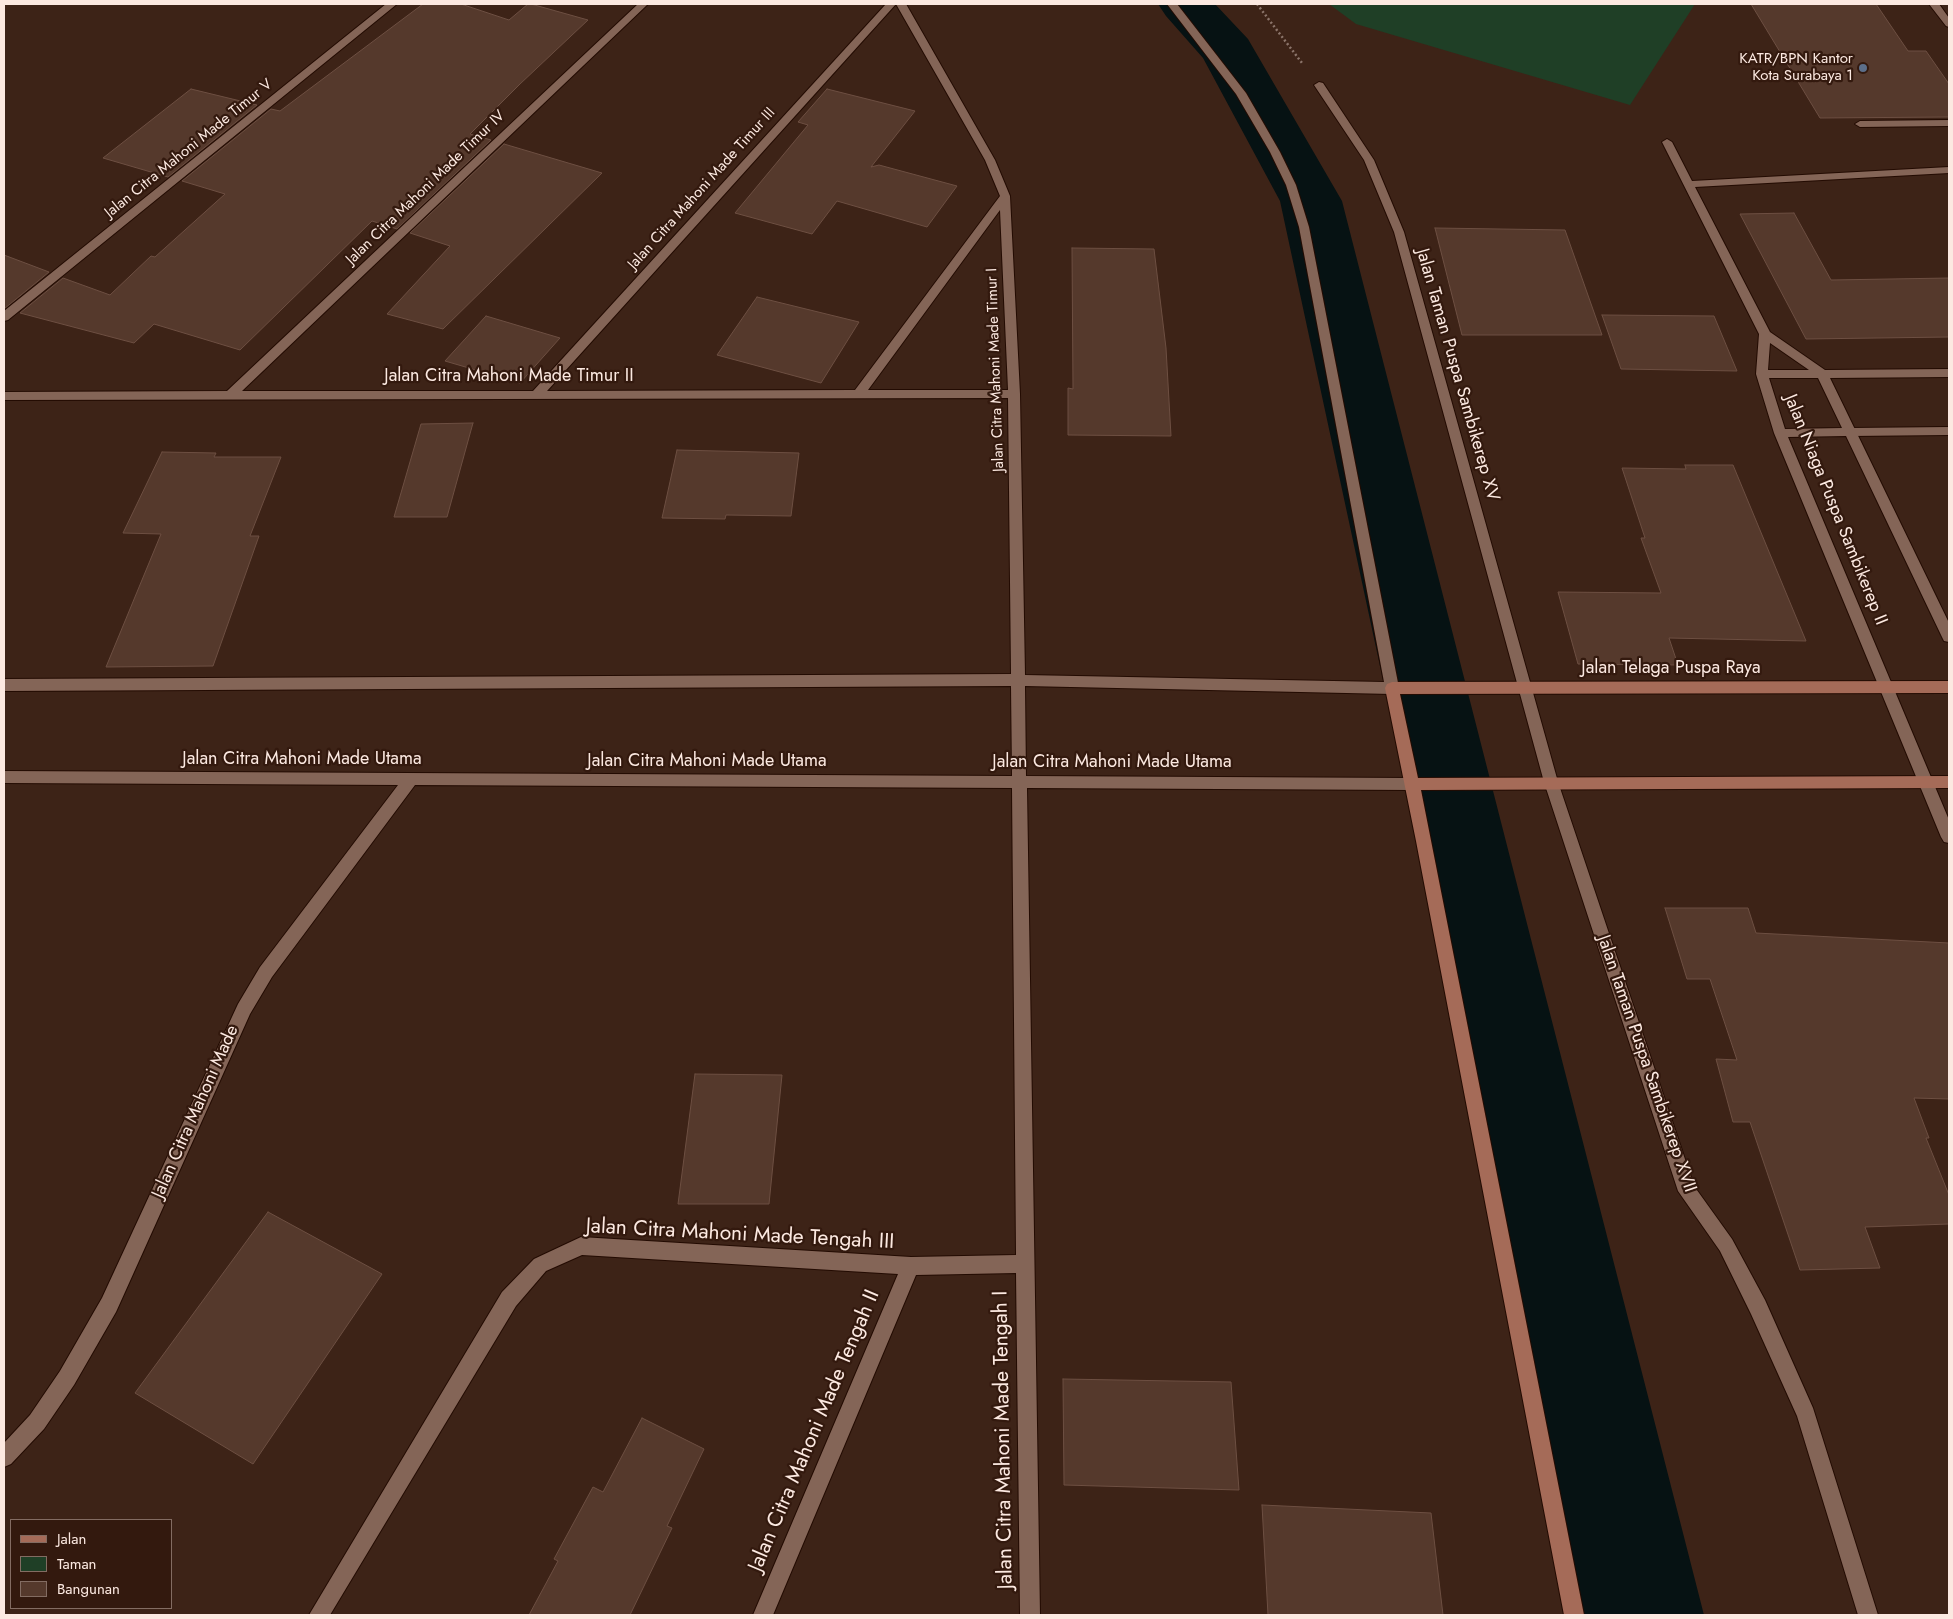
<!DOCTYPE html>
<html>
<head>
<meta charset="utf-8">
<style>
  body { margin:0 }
  #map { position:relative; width:1953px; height:1619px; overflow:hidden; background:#3d2317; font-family:Jost,sans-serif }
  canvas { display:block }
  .frame { position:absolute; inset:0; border:5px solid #fce9e1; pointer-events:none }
  .legend { position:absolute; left:10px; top:1519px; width:162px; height:90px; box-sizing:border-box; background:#33190e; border:1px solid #836c62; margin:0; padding:6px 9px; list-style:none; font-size:15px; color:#fce9e1 }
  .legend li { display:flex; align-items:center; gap:10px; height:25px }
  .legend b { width:25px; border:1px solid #836c62 }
</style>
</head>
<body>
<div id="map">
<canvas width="1953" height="1619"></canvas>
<div class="frame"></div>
<ul class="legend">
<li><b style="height:6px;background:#a56b58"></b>Jalan</li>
<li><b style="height:14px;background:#1f3f26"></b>Taman</li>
<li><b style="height:14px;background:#55392c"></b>Bangunan</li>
</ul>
</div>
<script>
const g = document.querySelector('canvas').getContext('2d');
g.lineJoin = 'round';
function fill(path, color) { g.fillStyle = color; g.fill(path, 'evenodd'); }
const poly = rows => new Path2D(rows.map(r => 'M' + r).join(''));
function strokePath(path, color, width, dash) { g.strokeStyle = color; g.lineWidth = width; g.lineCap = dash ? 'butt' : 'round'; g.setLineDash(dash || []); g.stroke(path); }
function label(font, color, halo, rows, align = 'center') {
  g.font = font + ' Jost,sans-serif'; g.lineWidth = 4.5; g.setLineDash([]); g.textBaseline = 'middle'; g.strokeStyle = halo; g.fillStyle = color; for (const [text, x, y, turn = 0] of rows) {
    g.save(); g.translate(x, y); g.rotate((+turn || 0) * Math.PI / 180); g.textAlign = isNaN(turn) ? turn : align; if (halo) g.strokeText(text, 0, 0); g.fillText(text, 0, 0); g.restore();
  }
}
fill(poly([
  [1329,4,1695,4,1630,105,1356,24]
]), '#1f3f26');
fill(poly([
  [1158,4,1215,4,1248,39,1342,201,1704,1615,1584,1615,1280,201,1203,58,1166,16,1158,4]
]), '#061213');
const building = poly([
  [423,4,461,4,509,20,528,4,531,4,588,20,520,84,470,134,491,140,397,229,372,221,240,350,154,324,134,343,20,313,63,278,110,295,151,256,155,257,225,194,182,181,271,109,280,111,423,4],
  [1751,4,1876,4,1908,51,1926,51,1949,84,1949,117,1820,118,1751,4],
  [191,89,257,105,168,177,103,158,191,89],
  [827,89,915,111,871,167,879,165,957,186,927,227,837,201,812,234,735,213,808,125,798,122,827,89],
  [504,144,602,173,443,329,387,314,450,246,410,233,504,144],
  [1794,213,1831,280,1949,278,1949,337,1806,339,1740,214,1794,213],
  [1435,228,1565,230,1602,335,1462,335,1435,228],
  [1072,248,1154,249,1166,348,1171,436,1068,435,1068,388,1073,389,1072,248],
  [4,255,49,272,4,309,4,255],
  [757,297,859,322,821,383,717,355,757,297],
  [1602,315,1714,316,1737,371,1621,369,1602,315],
  [486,316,560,338,520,383,445,361,486,316],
  [473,423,447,517,394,517,421,424,473,423],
  [677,450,799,453,791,516,726,515,725,519,662,518,677,450],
  [162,452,216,453,214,457,281,457,250,536,259,536,213,666,106,667,161,534,123,533,162,452],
  [1685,465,1733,465,1806,641,1669,638,1678,665,1578,664,1558,592,1661,593,1641,538,1645,538,1622,468,1686,469,1685,465],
  [1665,908,1748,908,1756,933,1949,943,1949,1099,1914,1098,1929,1138,1926,1138,1949,1195,1949,1224,1865,1227,1880,1268,1800,1270,1750,1122,1733,1122,1716,1059,1737,1060,1710,979,1687,979,1665,908],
  [695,1074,782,1075,769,1204,678,1204,695,1074],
  [268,1212,382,1274,253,1464,135,1393,268,1212],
  [1063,1379,1231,1382,1239,1490,1064,1485,1063,1379],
  [642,1418,704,1449,667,1526,672,1528,630,1615,529,1615,558,1561,554,1559,593,1487,603,1492,642,1418],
  [1262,1505,1431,1513,1443,1615,1268,1615,1262,1505]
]);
fill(building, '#55392c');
strokePath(building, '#6d4f42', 1);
const lane = poly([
  [1929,4,1939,4,1949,18,1949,27,1946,26,1929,4],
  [1949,120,1949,126,1860,127,1855,124,1860,121,1949,120],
  [1949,427,1949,435,1851,436,1845,432,1851,428,1949,427]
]);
const street = poly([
  [386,4,397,4,8,320,4,321,4,311,386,4],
  [638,4,648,4,242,391,533,391,886,4,896,4,547,391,855,390,1000,196,985,160,896,4,906,4,995,160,1010,196,1020,394,1025,675,1384,682,1299,227,1286,185,1270,152,1236,94,1167,4,1177,4,1246,93,1280,152,1296,185,1309,227,1399,688,1397,692,1392,694,1025,686,1026,776,1411,778,1416,780,1418,784,1416,788,1411,790,1027,788,1040,1615,1020,1615,1016,1273,916,1275,773,1615,753,1615,898,1274,582,1255,546,1271,516,1306,330,1615,309,1615,502,1292,534,1259,581,1237,911,1257,1016,1255,1012,788,415,785,272,977,250,1014,116,1312,74,1385,44,1429,11,1464,4,1467,4,1443,30,1415,60,1371,102,1298,238,1004,260,967,398,785,4,783,4,771,1012,776,1011,686,4,691,4,679,1011,674,1008,398,4,400,4,392,227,391,638,4],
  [1000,210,1008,390,868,390,1000,210],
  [1319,82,1323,83,1374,160,1404,232,1558,782,1694,1186,1732,1239,1765,1300,1813,1408,1878,1615,1858,1615,1797,1416,1751,1314,1720,1251,1678,1191,1544,782,1394,232,1364,160,1314,85,1319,82],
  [1667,139,1672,142,1692,181,1949,167,1949,173,1695,187,1770,332,1825,370,1949,369,1949,377,1830,378,1949,623,1949,642,1944,641,1942,637,1846,436,1788,437,1949,820,1949,843,1944,842,1941,837,1774,433,1756,374,1759,334,1662,142,1667,139],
  [1770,343,1809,370,1768,370,1770,343],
  [1769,378,1818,378,1842,428,1785,429,1769,378]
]);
const secondary = poly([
  [1949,681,1949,693,1400,694,1418,778,1949,776,1949,788,1421,790,1584,1615,1564,1615,1416,841,1385,688,1387,684,1392,682,1949,681]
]);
strokePath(lane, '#230b02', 2);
strokePath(street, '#230b02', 2);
strokePath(secondary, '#230b02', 2);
strokePath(poly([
  [1257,4,1302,63]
]), '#8c756b', 2.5, [2, 2.5]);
fill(lane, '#846557');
fill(street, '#846557');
fill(secondary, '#a56b58');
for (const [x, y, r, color] of [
  [1863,68,5,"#5c6f8a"]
]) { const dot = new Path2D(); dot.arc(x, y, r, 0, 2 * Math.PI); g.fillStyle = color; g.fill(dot); strokePath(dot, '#33190e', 2); }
label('15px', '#fce9e1', '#33190e', [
  ["KATR/BPN Kantor",1853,59],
  ["Kota Surabaya 1",1853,76]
], 'right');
label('15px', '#fce9e1', '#33190e', [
  ["Jalan Citra Mahoni Made Timur V",189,149,-39],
  ["Jalan Citra Mahoni Made Timur IV",426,188,-44],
  ["Jalan Citra Mahoni Made Timur III",702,189,-48],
  ["Jalan Citra Mahoni Made Timur I",996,370,-92]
]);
label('18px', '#fce9e1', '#33190e', [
  ["Jalan Taman Puspa Sambikerep XV",1457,375,74],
  ["Jalan Citra Mahoni Made Timur II",509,377],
  ["Jalan Niaga Puspa Sambikerep II",1835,510,68],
  ["Jalan Telaga Puspa Raya",1671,669],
  ["Jalan Citra Mahoni Made Utama",302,760],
  ["Jalan Citra Mahoni Made Utama",707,762],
  ["Jalan Citra Mahoni Made Utama",1112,763],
  ["Jalan Taman Puspa Sambikerep XVII",1646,1064,71],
  ["Jalan Citra Mahoni Made",196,1112,-66]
]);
label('21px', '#fce9e1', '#33190e', [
  ["Jalan Citra Mahoni Made Tengah III",740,1235,3],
  ["Jalan Citra Mahoni Made Tengah II",815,1431,-67],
  ["Jalan Citra Mahoni Made Tengah I",1004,1440,-91]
]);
</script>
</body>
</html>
